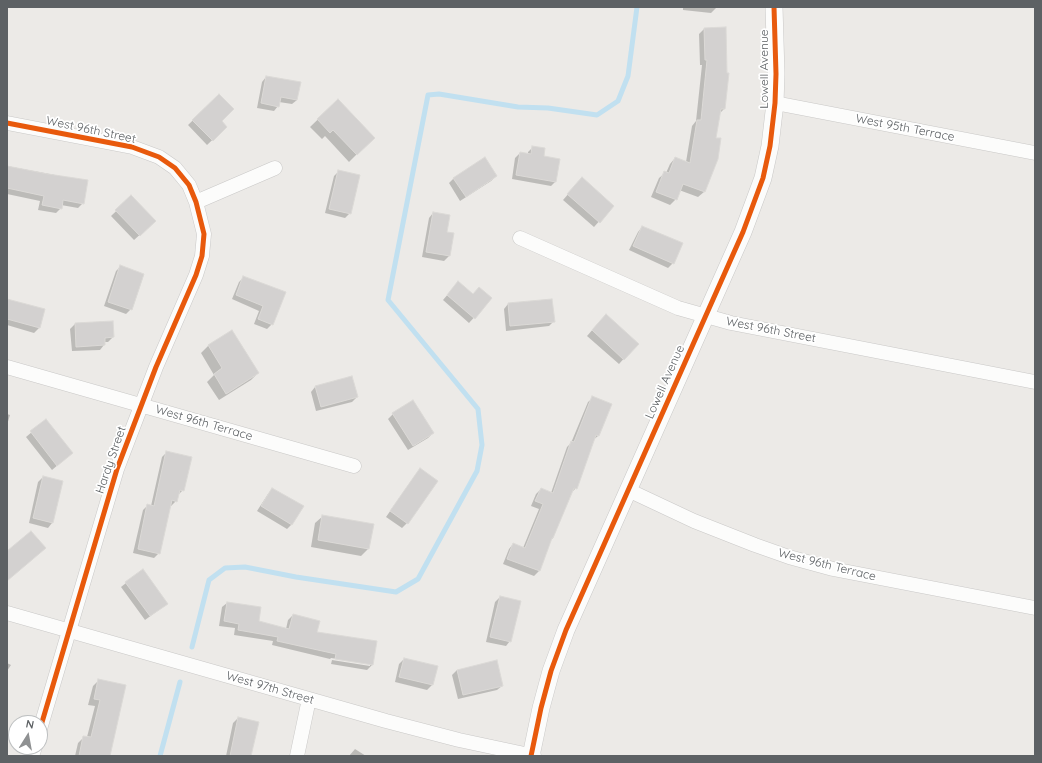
<!DOCTYPE html>
<html>
<head>
<meta charset="utf-8">
<style>
  body { margin:0 }
  #map { position:relative; width:1042px; height:763px; overflow:hidden; background:#eceae7; font-family:Quicksand,sans-serif }
  canvas { display:block }
  .frame { position:absolute; inset:0; border:8px solid #5d6164; pointer-events:none }
  .north { position:absolute; left:8px; top:715px; width:40px; height:40px; box-sizing:border-box; background:#fff; border:1px solid #bec0c1; border-radius:50%; rotate:11deg; font-size:11px; font-weight:700; line-height:16px; text-align:center; color:#5d6164 }
  .north::after { content:''; display:block; margin:auto; width:14px; height:18px; background:#8f9192; clip-path:polygon(50% 0,100% 100%,50% 72%,0 100%) }
</style>
</head>
<body>
<div id="map">
<canvas width="1042" height="763"></canvas>
<div class="frame"></div>
<div class="north">N</div>
</div>
<script>
const g = document.querySelector('canvas').getContext('2d');
g.lineJoin = 'round';
function fill(path, color) { g.fillStyle = color; g.fill(path, 'evenodd'); }
const poly = rows => new Path2D(rows.map(r => 'M' + r).join(''));
function strokePath(path, color, width, dash) { g.strokeStyle = color; g.lineWidth = width; g.lineCap = dash ? 'butt' : 'round'; g.setLineDash(dash || []); g.stroke(path); }
function label(font, color, halo, rows, align = 'center') {
  g.font = font + ' Quicksand,sans-serif'; g.lineWidth = 3.5; g.setLineDash([]); g.textBaseline = 'middle'; g.strokeStyle = halo; g.fillStyle = color; for (const [text, x, y, turn = 0] of rows) {
    g.save(); g.translate(x, y); g.rotate((+turn || 0) * Math.PI / 180); g.textAlign = isNaN(turn) ? turn : align; if (halo) g.strokeText(text, 0, 0); g.fillText(text, 0, 0); g.restore();
  }
}
fill(poly([
  [683,7,717,7,711,13,683,10],
  [704,29,724,109,719,114,715,138,717,159,704,192,698,197,679,190,676,199,670,205,651,197,659,178,665,173,666,173,670,164,675,158,686,162,692,126,696,121,702,65,700,65,699,34],
  [266,77,297,100,292,104,279,102,278,106,274,111,257,108,262,82],
  [219,95,221,121,226,127,207,145,188,125],
  [338,100,366,145,349,162,325,136,322,139,310,127],
  [533,147,543,157,556,181,551,186,512,179,515,158,520,153,528,154,528,152],
  [7,166,87,181,83,203,78,208,61,205,61,208,56,213,38,210,40,201,7,194],
  [339,171,350,213,345,218,325,213,334,176],
  [496,176,491,181,460,201,449,183,454,178],
  [577,184,613,206,594,227,563,200],
  [131,197,155,221,134,240,111,216],
  [433,213,446,233,449,256,444,261,422,257,429,218],
  [642,227,673,263,668,268,629,250,638,232],
  [121,266,131,309,126,314,104,306,116,271],
  [244,277,284,293,272,324,267,329,254,324,259,311,232,299,239,282],
  [454,287,473,295,491,299,469,323,443,300],
  [7,300,44,310,39,328,34,333,7,325],
  [508,304,554,321,549,326,506,331,504,309],
  [601,320,637,344,619,364,587,336],
  [75,324,113,337,108,342,104,342,104,345,100,350,72,351,70,329],
  [232,331,258,373,251,380,219,400,207,382,214,375,201,353,208,346],
  [315,387,357,397,352,402,316,411,311,392],
  [593,398,610,405,598,436,593,440,576,488,571,493,553,538,551,540,539,571,534,576,503,564,509,549,513,544,523,548,539,509,531,506,536,494,541,489,551,493,567,447,571,443,588,402],
  [7,414,10,415,7,425],
  [393,414,433,433,428,438,408,450,388,419],
  [46,420,72,453,52,470,26,437],
  [166,453,183,490,178,495,176,501,171,506,170,506,159,553,154,558,133,553,143,510,148,505,151,506,162,457],
  [420,469,407,523,402,528,386,517,416,474],
  [43,477,52,523,48,528,29,523,38,482],
  [272,489,292,524,287,529,257,511,268,494],
  [323,516,368,549,361,556,311,547,315,523],
  [126,583,167,604,145,620,121,587],
  [500,597,510,641,506,646,486,642,495,602],
  [227,603,257,622,286,629,288,620,293,615,316,633,376,642,372,665,367,670,331,664,332,660,370,666,370,664,331,658,330,659,272,645,273,641,234,635,235,628,219,626,222,607],
  [404,659,432,685,427,690,395,682,399,664],
  [7,663,11,665,7,671],
  [457,670,502,686,497,690,458,699,452,675],
  [99,680,108,756,75,756,78,743,84,737,87,737,95,706,88,705,93,686],
  [238,718,250,756,226,756,233,723],
  [355,749,366,756,349,756]
]), '#0003');
strokePath(poly([
  [192,647,209,580,225,568,245,567,296,577,396,592,418,579,477,471,482,445,478,409,388,300,428,95,439,94,518,107,548,108,597,115,618,101,628,76,637,7],
  [160,756,180,682]
]), '#c1e0f0', 5);
const building = poly([
  [726,27,727,73,729,73,725,109,721,109,716,138,721,138,718,159,705,192,683,184,677,200,656,192,664,171,669,173,675,157,690,163,697,120,701,120,707,60,705,60,704,28,726,27],
  [266,76,301,82,297,100,281,97,279,107,261,103,266,76],
  [219,94,234,109,222,121,227,127,213,141,192,120,219,94],
  [338,99,375,138,357,155,333,130,330,133,317,119,338,99],
  [532,146,545,148,544,156,560,159,556,182,516,175,520,152,531,154,532,146],
  [485,157,497,176,466,197,453,178,485,157],
  [7,166,48,174,88,180,84,204,63,200,62,209,42,205,44,196,7,188,7,166],
  [338,170,360,175,351,214,329,209,338,170],
  [582,177,614,206,600,223,567,194,582,177],
  [131,195,156,221,140,236,115,210,131,195],
  [433,212,450,215,447,232,454,233,450,256,426,252,433,212],
  [642,226,683,243,674,264,633,246,642,226],
  [120,265,144,274,132,310,108,302,120,265],
  [243,276,286,292,273,325,258,319,263,306,236,295,243,276],
  [458,281,473,294,479,287,492,298,475,319,447,295,458,281],
  [7,299,45,309,40,328,7,319,7,299],
  [552,299,555,322,510,326,508,303,552,299],
  [606,314,639,344,624,360,592,330,606,314],
  [113,321,114,337,105,338,105,345,76,347,75,323,113,321],
  [232,330,259,373,226,394,214,374,222,368,208,345,232,330],
  [352,376,358,397,321,407,315,386,352,376],
  [592,396,612,404,599,436,596,435,577,489,574,488,553,538,552,538,540,571,507,559,513,543,525,548,543,504,535,501,541,488,553,493,571,441,574,442,592,396],
  [413,400,434,433,413,446,392,413,413,400],
  [46,419,73,453,57,466,30,431,46,419],
  [166,451,192,457,184,491,180,490,177,502,172,500,160,554,138,549,147,504,154,506,166,451],
  [420,468,438,481,408,524,390,511,420,468],
  [43,476,63,481,53,523,33,518,43,476],
  [272,488,304,506,292,525,261,506,272,488],
  [322,515,374,524,369,549,318,540,322,515],
  [31,531,46,548,7,581,7,551,31,531],
  [143,569,168,604,150,616,125,582,143,569],
  [500,596,521,601,511,642,490,637,500,596],
  [227,602,261,607,259,621,289,629,293,614,320,621,317,632,377,641,373,665,335,659,336,654,277,641,278,637,238,630,239,624,224,621,227,602],
  [404,658,438,666,433,685,399,677,404,658],
  [497,660,503,686,463,695,457,670,497,660],
  [98,679,126,685,110,756,79,756,83,736,91,737,100,700,94,699,98,679],
  [238,717,259,722,251,756,230,756,238,717]
]);
fill(building, '#d3d1d0');
strokePath(building, '#dbd9d6', 1);
const minor = poly([
  [775,103,1035,153],
  [7,123,132,147,159,157,175,168,189,185,196,202,204,234,202,256,196,275,156,367,117,469,40,729],
  [196,202,275,168],
  [520,238,678,308,731,323,1035,382],
  [7,367,354,466],
  [628,490,694,521,755,545,789,557,833,569,1035,608],
  [7,613,386,721,459,740,534,756],
  [32,756,35,747],
  [297,756,309,699]
]);
const tertiary = poly([
  [531,756,541,708,551,671,566,630,743,232,763,178,770,146,775,103,776,74,774,7]
]);
strokePath(minor, '#c9c8c7', 15);
strokePath(tertiary, '#c9c8c7', 18);
strokePath(minor, '#fcfcfb', 14);
strokePath(tertiary, '#fcfcfb', 17);
strokePath(poly([
  [7,123,132,147,159,157,175,168,189,185,196,202,204,234,202,256,196,275,156,367,117,469,40,729],
  [531,756,541,708,551,671,566,630,743,232,763,178,770,146,775,103,776,74,774,7]
]), '#e8590c', 5);
label('12px', '#5d6164', '#fff', [
  ["Lowell Avenue",764,69,-90],
  ["West 95th Terrace",905,128,11],
  ["West 96th Street",91,130,12],
  ["West 96th Street",771,330,11],
  ["Lowell Avenue",665,382,-66],
  ["West 96th Terrace",204,423,16],
  ["Hardy Street",111,460,-71],
  ["West 96th Terrace",827,565,14],
  ["West 97th Street",270,688,16]
]);
</script>
</body>
</html>
